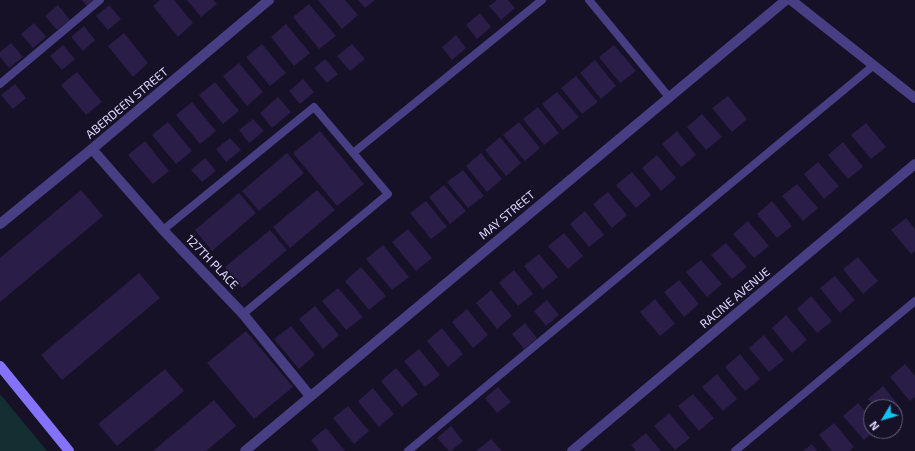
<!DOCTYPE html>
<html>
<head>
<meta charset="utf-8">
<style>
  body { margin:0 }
  #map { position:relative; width:915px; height:451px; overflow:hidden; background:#171127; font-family:"Exo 2",sans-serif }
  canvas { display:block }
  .north { position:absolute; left:863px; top:399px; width:40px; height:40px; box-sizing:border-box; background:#171127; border:1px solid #67617d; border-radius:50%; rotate:232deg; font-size:11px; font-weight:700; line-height:16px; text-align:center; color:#e0d8fe }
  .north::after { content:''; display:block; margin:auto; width:14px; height:18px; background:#0cc7f6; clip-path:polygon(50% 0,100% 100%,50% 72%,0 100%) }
</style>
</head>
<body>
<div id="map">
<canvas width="915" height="451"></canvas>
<div class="north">N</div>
</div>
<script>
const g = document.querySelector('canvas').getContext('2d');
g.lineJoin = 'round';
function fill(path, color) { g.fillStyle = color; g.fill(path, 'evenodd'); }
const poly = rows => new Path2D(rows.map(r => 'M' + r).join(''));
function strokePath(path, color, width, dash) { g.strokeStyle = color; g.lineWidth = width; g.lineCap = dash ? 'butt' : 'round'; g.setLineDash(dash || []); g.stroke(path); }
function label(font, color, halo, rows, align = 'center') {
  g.font = font + ' "Exo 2",sans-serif'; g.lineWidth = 3.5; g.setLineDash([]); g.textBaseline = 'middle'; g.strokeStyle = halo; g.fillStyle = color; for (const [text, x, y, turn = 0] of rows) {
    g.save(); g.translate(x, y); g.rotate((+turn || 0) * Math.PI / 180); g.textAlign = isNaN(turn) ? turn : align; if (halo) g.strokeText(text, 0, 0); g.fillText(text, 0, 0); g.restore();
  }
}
fill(poly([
  [0,394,47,451,0,451]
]), '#142f31');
fill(poly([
  [82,0,94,0,87,6],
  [160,0,174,0,193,23,178,37,153,6],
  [187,0,213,0,217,4,201,17],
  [318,0,345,0,358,15,342,29],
  [358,0,375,0,365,8],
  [497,0,508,0,515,8,501,20,489,6],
  [309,4,336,36,319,49,293,17],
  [58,5,70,20,57,30,45,16],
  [109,5,121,19,108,30,96,16],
  [480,13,491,27,477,39,466,25],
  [34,23,46,37,33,48,21,34],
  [286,24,310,53,294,66,271,37],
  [84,26,95,40,83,51,71,37],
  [124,33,148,63,133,77,108,46],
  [456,35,466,48,452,60,442,47],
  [11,43,23,57,9,68,0,57,0,52],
  [262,44,286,73,270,86,246,57],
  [352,44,365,59,350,71,337,56],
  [63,45,75,59,62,70,50,56],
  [614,45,636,71,620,83,599,57],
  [325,59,338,74,327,83,314,68],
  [595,60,616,86,601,99,580,73],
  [239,63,263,92,247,106,223,76],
  [77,72,102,102,86,115,61,85],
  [576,76,598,102,582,114,561,88],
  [303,79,314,92,300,104,289,91],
  [215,82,239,111,223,124,199,95],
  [15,84,26,98,13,109,1,95],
  [557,92,579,117,563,130,542,104],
  [728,96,747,119,732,132,712,108],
  [278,97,291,112,272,128,260,113],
  [192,102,216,131,200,144,176,115],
  [538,107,559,133,544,145,523,119],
  [702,114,722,137,706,150,687,127],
  [253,119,264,131,249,143,239,130],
  [168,122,192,151,176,164,152,135],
  [519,122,540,148,525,161,503,135],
  [866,123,886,147,871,159,851,135],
  [320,131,364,184,337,206,293,153],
  [677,131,696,155,681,167,662,144],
  [500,137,521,163,506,176,485,150],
  [230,138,241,150,226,162,216,149],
  [145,141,169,171,153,184,128,155],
  [843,142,863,167,848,179,828,155],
  [287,153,304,173,259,211,242,191],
  [481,153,502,179,487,192,466,166],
  [657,155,676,178,661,191,642,168],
  [205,158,216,171,202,182,191,170],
  [818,162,839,186,824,199,804,174],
  [463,170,484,196,468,208,447,182],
  [632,172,651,195,636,208,616,185],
  [797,184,818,208,803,221,782,196],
  [444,185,466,211,450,224,429,197],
  [81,190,103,216,0,302,0,258],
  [317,190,335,210,290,248,273,227],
  [608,192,627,215,612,228,593,204],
  [239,193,256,213,212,251,195,230],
  [426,201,447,227,431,239,410,213],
  [772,201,792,226,777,238,757,214],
  [585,211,604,235,589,247,570,224],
  [906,218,915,229,915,251,911,254,891,230],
  [748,221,769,246,754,258,733,234],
  [408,229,432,258,416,271,392,242],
  [270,230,287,250,242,288,225,267],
  [564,233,583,256,568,269,548,246],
  [726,243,747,267,732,279,711,255],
  [383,245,409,277,392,290,366,259],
  [539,254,558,277,543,289,524,266],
  [858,257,878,281,863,294,843,269],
  [701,260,722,284,707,297,686,272],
  [361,267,386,296,369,310,345,281],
  [514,270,533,294,518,306,499,283],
  [139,273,160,298,62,380,41,355],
  [835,276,855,300,840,313,820,288],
  [679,280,699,304,684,317,664,292],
  [338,288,363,317,346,330,322,301],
  [491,290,512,316,497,329,476,303],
  [811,296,832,321,817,333,797,309],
  [655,299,675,324,660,336,640,312],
  [547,300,559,315,546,326,534,311],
  [315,306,339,335,323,349,299,319],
  [467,309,488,335,473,348,452,322],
  [786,315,807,340,792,353,772,328],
  [525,323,537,338,524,349,512,334],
  [291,326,315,355,299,369,274,339],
  [442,328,463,354,448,367,427,341],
  [246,331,293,387,254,419,207,363],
  [764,335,784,360,769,372,749,348],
  [419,349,440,375,425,387,404,361],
  [740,354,760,379,745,391,725,367],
  [905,364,915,376,915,397,910,401,890,377],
  [396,368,418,394,402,407,381,381],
  [165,369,184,391,117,446,98,424],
  [717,374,737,399,723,411,702,387],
  [883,386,903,411,895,417,895,407,875,407,868,399],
  [498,387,511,402,497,413,485,398],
  [373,388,394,414,379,427,358,401],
  [693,394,714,418,699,431,678,406],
  [214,400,236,426,206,451,153,451],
  [858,403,871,419,871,431,875,431,864,440,843,416],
  [348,406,369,431,354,444,333,418],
  [669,413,690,438,675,450,654,426],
  [834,423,854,447,849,451,832,451,819,435],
  [451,426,463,441,451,451,449,451,437,438],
  [326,428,345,451,319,451,311,440],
  [646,433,661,451,636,451,631,445],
  [491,439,502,451,476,451],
  [812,444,817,451,803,451]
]), '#2a1d47');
strokePath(poly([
  [589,0,669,97],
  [0,84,100,0],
  [353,153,542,0],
  [163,230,314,107,388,194,243,314],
  [408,451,874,65],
  [735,451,915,301]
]), '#473e84', 8);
strokePath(poly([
  [92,149,163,230,243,314,310,396],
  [0,224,92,149,269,0],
  [245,451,786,0],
  [572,451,915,164]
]), '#473e84', 10);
strokePath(poly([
  [791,0,915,98]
]), '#473e84', 10);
strokePath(poly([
  [0,366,69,451]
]), '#8473fa', 10);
label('12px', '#e0d8fe', '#171127', [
  ["ABERDEEN STREET",127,103,-40],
  ["MAY STREET",507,215,-40],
  ["127TH PLACE",212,262,46],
  ["RACINE AVENUE",735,298,-40]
]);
</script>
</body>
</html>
